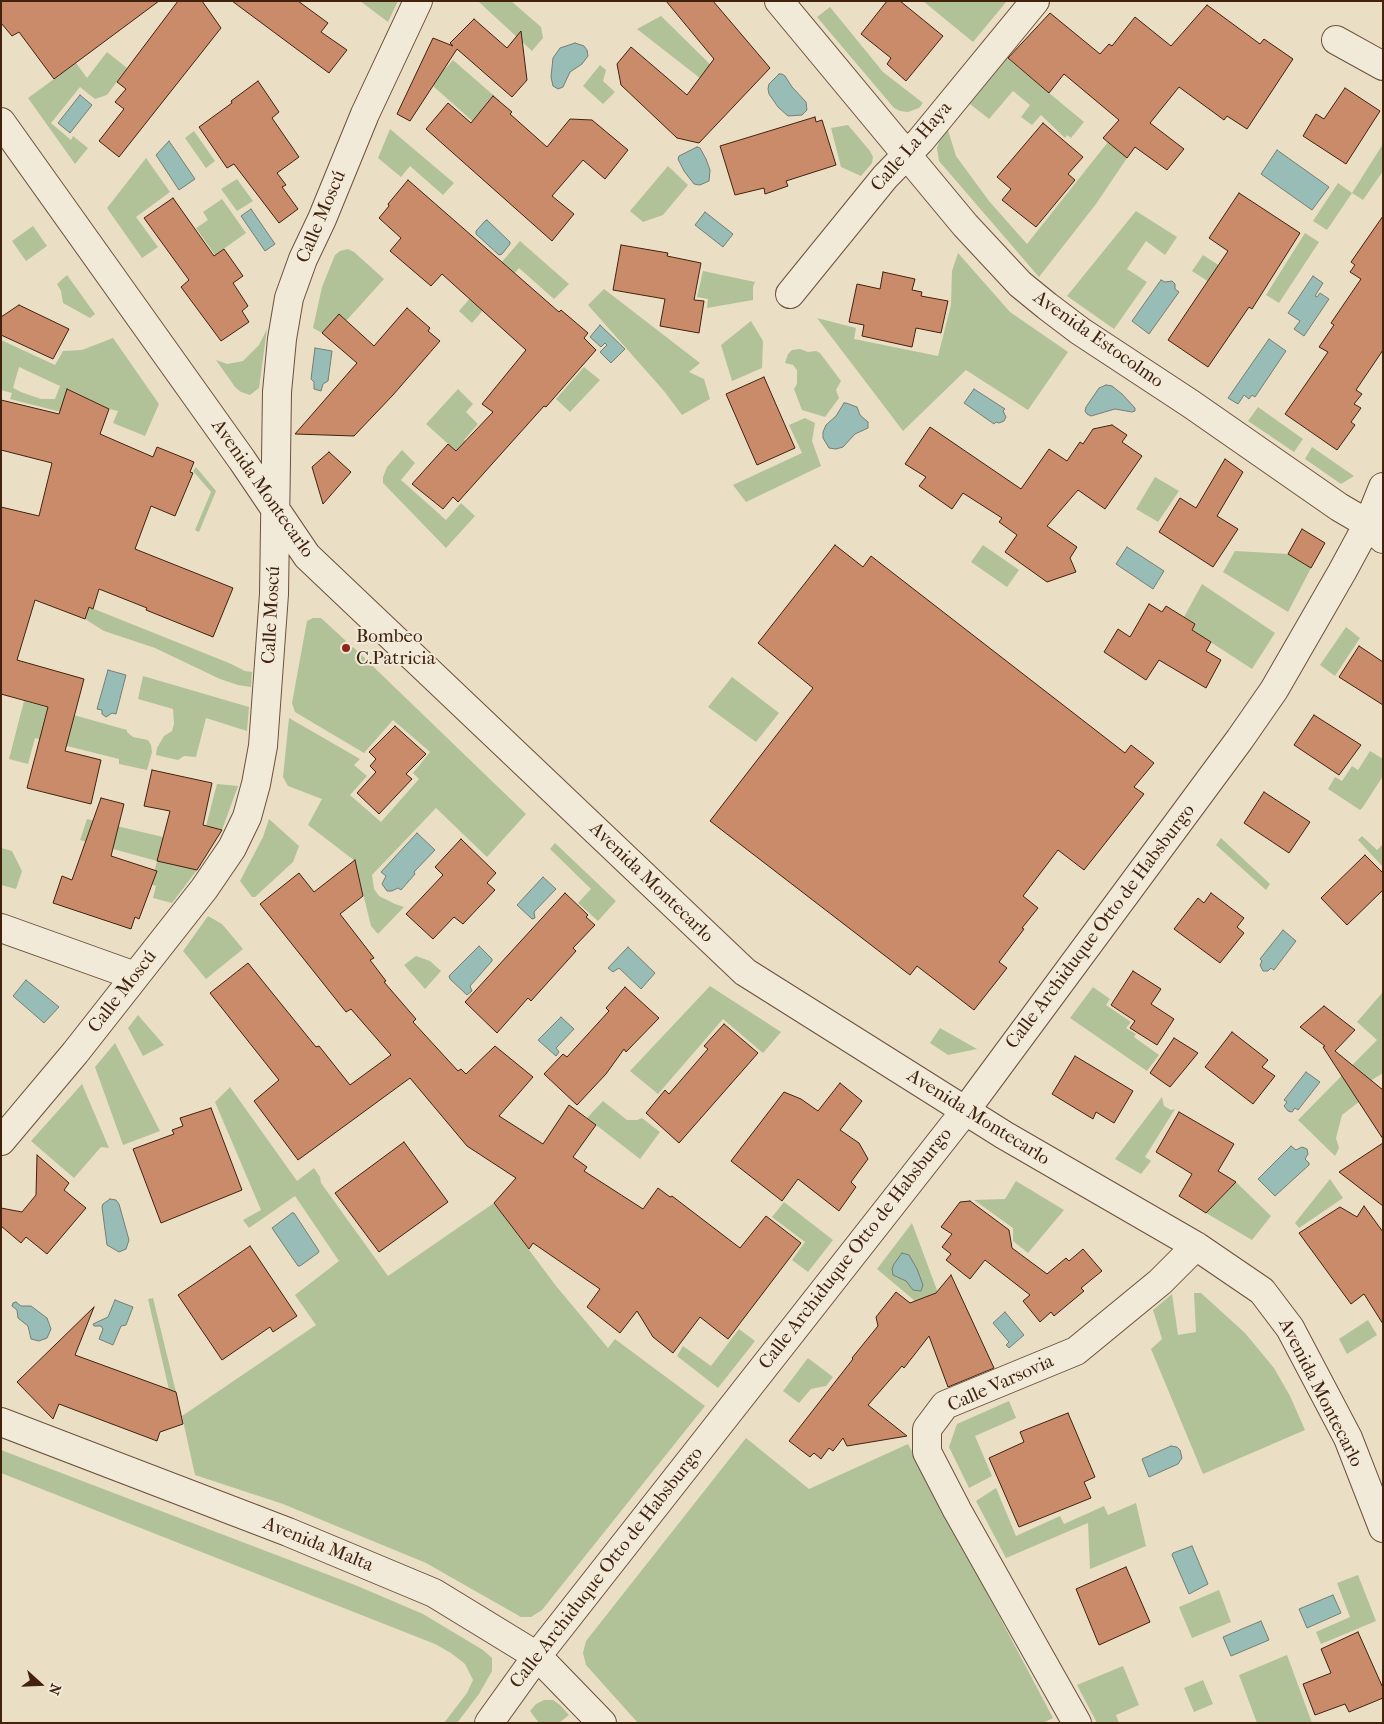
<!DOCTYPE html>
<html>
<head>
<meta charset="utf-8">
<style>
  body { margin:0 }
  #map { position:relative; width:1384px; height:1724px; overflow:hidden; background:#eadec5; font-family:"IM FELL French Canon",serif }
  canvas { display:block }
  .frame { position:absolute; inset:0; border:2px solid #42220d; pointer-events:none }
  .north { position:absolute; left:15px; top:1659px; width:50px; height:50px; -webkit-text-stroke:4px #f1ead9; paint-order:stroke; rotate:110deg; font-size:14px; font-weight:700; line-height:20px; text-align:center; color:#42220d }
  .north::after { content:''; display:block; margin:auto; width:18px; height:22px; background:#42220d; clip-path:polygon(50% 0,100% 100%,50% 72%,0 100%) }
</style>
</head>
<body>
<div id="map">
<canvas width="1384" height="1724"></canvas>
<div class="frame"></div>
<div class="north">N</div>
</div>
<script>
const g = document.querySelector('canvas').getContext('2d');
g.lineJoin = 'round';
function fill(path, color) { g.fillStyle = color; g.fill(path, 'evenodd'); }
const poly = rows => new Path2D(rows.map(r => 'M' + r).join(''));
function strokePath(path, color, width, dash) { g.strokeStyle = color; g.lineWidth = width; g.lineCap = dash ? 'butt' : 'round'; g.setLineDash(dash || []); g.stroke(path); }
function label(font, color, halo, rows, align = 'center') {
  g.font = font + ' "IM FELL French Canon",serif'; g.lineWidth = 4; g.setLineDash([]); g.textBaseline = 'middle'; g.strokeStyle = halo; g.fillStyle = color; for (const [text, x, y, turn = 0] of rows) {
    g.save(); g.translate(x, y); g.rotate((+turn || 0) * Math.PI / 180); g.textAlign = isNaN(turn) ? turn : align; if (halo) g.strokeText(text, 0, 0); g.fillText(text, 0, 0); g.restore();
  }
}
fill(poly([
  [360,1,398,1,388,22],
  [511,1,541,27,543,38,532,51,479,2],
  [923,1,1007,1,973,42],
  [830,7,883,72,923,103,919,108,908,112,900,111,894,108,817,17],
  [661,16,720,74,710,86,637,29],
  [107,52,127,68,107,95,95,99,80,87,51,123,71,140,73,136,88,148,75,164,28,98,76,63,87,78],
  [1007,58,1084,122,1071,138,1067,135,1065,138,1041,115,1032,125,1021,117,1030,105,1013,91,989,119,970,104],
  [453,60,500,101,488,115,486,133,433,86,442,72],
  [600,65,606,70,603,81,615,92,603,104,583,86],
  [848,125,870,151,873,157,872,163,861,176,841,167,831,128],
  [390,129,454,183,443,195,410,166,401,177,378,158],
  [948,130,956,156,989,201,1027,244,1108,142,1127,158,1096,204,1039,277,939,161,937,148,939,142],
  [194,131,215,161,206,168,185,138],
  [1383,144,1383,171,1363,200,1352,193,1327,230,1313,221,1338,183,1352,193],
  [146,158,170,192,136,217,158,247,142,258,107,208],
  [668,166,688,185,663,215,643,222,630,211],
  [237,179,253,201,237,211,221,189],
  [222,199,246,233,215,255,196,228,208,220,203,212],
  [1136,211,1177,237,1165,255,1146,241,1127,269,1147,282,1114,329,1067,296],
  [33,226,47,246,26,261,12,241],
  [1305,233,1319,242,1279,303,1266,295],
  [520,241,569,284,554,299,519,268,472,323,459,311],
  [348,249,354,252,384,279,346,321,339,315,322,333,313,328,322,287,335,255,340,251],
  [958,253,1010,312,1068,352,1028,410,966,370,903,431,817,318,856,328,854,339,938,356,951,305,952,271],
  [1203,255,1260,292,1249,308,1192,271],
  [703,271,755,282,753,287,753,300,707,308,708,299,697,297],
  [67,275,95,314,90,318,63,303,61,291,57,284],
  [604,289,700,363,689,372,704,379,710,399,682,415,664,391,588,305],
  [751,321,763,341,762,368,732,381,721,345],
  [267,329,259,388,250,395,241,392,235,387,216,360,227,364,243,361,259,345],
  [113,338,159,404,145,436,113,423,118,411,109,409,68,389,61,412,10,399,12,393,1,390,1,340,55,365,63,351,82,350],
  [19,367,60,386,55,399,41,399,21,392,13,388],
  [800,349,808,352,816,351,820,353,841,381,836,390,839,398,825,417,802,410,794,389,797,384,797,370,793,365,785,363,788,354,792,350],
  [584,367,600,380,570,412,556,399],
  [458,389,473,404,466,412,478,424,464,440,475,449,466,460,426,424],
  [1258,407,1303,439,1294,452,1248,421],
  [805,418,815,423,812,441,821,466,746,502,733,485,802,453,789,425],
  [1312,447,1354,476,1341,484,1305,459],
  [402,450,415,463,401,480,446,520,461,503,475,516,446,548,383,483,383,477,387,467],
  [196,467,216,491,199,532,195,530,211,492,193,471],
  [1155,477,1179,491,1158,522,1136,509],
  [983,545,1019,570,1007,587,971,562],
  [1235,551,1288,554,1311,568,1288,612,1223,572],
  [1202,584,1275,633,1252,669,1192,630,1195,624,1184,617],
  [89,607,229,663,245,671,252,672,251,687,238,685,220,679,155,648,104,631,85,619],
  [313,618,321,618,346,641,340,648,346,654,353,647,354,648,526,814,487,857,436,808,372,875,374,889,379,896,395,904,404,907,378,934,371,926,355,861,308,825,322,799,288,786,283,777,289,718,360,759,354,765,367,776,350,795,381,822,419,779,413,773,430,752,393,720,364,753,295,712,292,703,307,621],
  [1346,627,1360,638,1335,676,1320,665],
  [143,676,249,707,247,731,206,718,196,757,184,756,178,760,156,755,157,748,164,736,172,731,174,724,173,709,138,699],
  [732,677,779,713,756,742,708,707],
  [24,701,127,730,127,732,133,737,148,740,151,745,152,752,147,770,119,764,119,759,35,738,28,764,9,759],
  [1370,751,1383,759,1383,776,1363,807,1360,810,1328,789,1335,777,1342,781,1352,766,1358,770],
  [217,784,238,786,222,830,206,826],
  [87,819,163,837,197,870,172,903,153,898,156,886,151,884,157,861,80,840],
  [269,819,299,846,293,862,255,897,252,897,240,881,263,837],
  [1362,836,1377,850,1383,844,1383,867,1358,840],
  [1221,838,1270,884,1266,890,1216,845],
  [555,843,616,901,598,921,578,903,591,889,550,849],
  [1,848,12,851,22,871,16,889,1,885],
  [208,916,222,924,243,949,206,979,183,951],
  [416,956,430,961,441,971,425,989,404,965],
  [710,986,781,1032,763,1053,723,1019,658,1094,630,1071],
  [1093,987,1110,999,1106,1005,1131,1022,1126,1028,1136,1034,1134,1037,1159,1055,1147,1071,1070,1018],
  [1382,993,1383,1073,1372,1080,1378,1087,1342,1115,1336,1138,1339,1148,1335,1156,1298,1120,1377,1040,1357,1022],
  [138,1015,164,1045,143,1056,128,1028],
  [940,1028,977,1049,948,1055,930,1043],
  [115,1043,160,1131,123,1145,95,1067],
  [82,1084,109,1148,101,1147,74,1178,31,1141],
  [230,1087,297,1181,314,1168,320,1177,321,1183,388,1276,494,1203,556,1286,608,1348,615,1339,705,1406,542,1610,531,1617,521,1617,426,1563,283,1504,195,1475,182,1416,316,1325,295,1295,339,1261,295,1196,249,1228,243,1220,261,1210,215,1102],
  [1162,1097,1164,1106,1171,1110,1175,1109,1145,1157,1151,1161,1141,1174,1115,1159],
  [603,1101,627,1120,637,1120,642,1118,660,1132,640,1159,587,1118],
  [1330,1179,1343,1198,1299,1228,1295,1223],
  [1016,1181,1064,1210,1028,1253,1013,1241,1013,1228,974,1200,1005,1199],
  [1236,1182,1271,1216,1252,1240,1206,1213],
  [784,1202,833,1240,808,1272,792,1260,805,1242,772,1217],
  [912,1223,938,1293,915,1301,877,1269],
  [1194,1293,1201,1293,1245,1333,1274,1368,1290,1396,1305,1430,1203,1474,1151,1349,1162,1339,1153,1310,1172,1294,1178,1335,1196,1332],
  [153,1298,176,1392,170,1394,148,1299],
  [1368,1320,1377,1335,1347,1354,1339,1339],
  [739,1329,755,1341,718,1388,677,1356,683,1346,711,1366],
  [808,1358,833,1377,826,1386,811,1389,799,1403,783,1391],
  [1009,1401,1016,1418,975,1436,992,1476,969,1488,949,1447,957,1424],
  [746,1438,809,1489,908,1444,1053,1718,1043,1723,638,1723,586,1665,583,1653,586,1641],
  [1,1450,355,1585,423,1614,483,1650,492,1658,492,1671,479,1694,457,1723,444,1723,467,1693,473,1680,465,1664,451,1653,435,1644,1,1473],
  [996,1488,1016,1536,1060,1516,1064,1524,1104,1506,1108,1515,1136,1503,1146,1546,1090,1569,1088,1523,1006,1558,976,1501],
  [1358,1575,1376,1621,1321,1644,1316,1632,1350,1617,1337,1583],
  [1219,1590,1231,1622,1192,1638,1179,1607],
  [1287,1655,1312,1723,1257,1723,1239,1675],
  [1123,1666,1139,1705,1116,1715,1119,1723,1097,1723,1077,1685],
  [1203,1680,1213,1704,1194,1712,1184,1688],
  [544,1700,553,1700,560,1705,569,1715,559,1723,539,1723,530,1711,536,1704]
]), '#b1c299');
const water = poly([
  [575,43,584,46,587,50,588,56,582,64,570,72,563,87,558,89,553,86,551,77,553,58,560,48,575,43],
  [779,74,782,74,785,76,792,87,806,102,807,110,802,115,788,116,778,107,769,94,768,89,769,84,779,74],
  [80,95,92,105,70,133,58,123,80,95],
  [169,141,195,179,179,190,156,155,169,141],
  [697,147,700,148,706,159,710,170,709,181,700,185,694,184,684,171,678,159,679,156,697,147],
  [1277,150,1329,187,1312,210,1261,174,1277,150],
  [251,209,275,244,265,251,241,216,251,209],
  [705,212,733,234,723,247,695,225,705,212],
  [487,220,510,242,510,244,502,254,499,255,476,234,476,231,485,221,487,220],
  [1313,276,1323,283,1315,296,1317,297,1320,293,1329,299,1304,336,1294,329,1300,321,1288,313,1313,276],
  [1161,280,1165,282,1172,281,1175,284,1175,289,1179,292,1149,334,1132,321,1161,280],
  [600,325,625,349,611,363,600,352,607,345,605,343,601,347,590,337,600,325],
  [1269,339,1286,351,1255,397,1252,395,1249,399,1244,395,1238,404,1228,398,1269,339],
  [315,348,332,351,328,381,323,384,321,391,314,389,314,382,311,379,315,348],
  [1106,385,1112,386,1122,394,1135,408,1135,411,1132,412,1115,409,1091,416,1087,414,1085,411,1086,407,1099,388,1106,385],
  [974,389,1005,409,1003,411,1006,417,1004,421,999,423,996,422,994,424,964,403,974,389],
  [844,403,846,403,857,407,860,415,868,422,868,428,855,434,843,447,836,449,829,448,823,438,823,432,826,425,836,416,844,403],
  [1127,547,1164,571,1153,589,1116,564,1127,547],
  [108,670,126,675,116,714,112,713,106,717,102,714,102,710,97,709,108,670],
  [417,833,435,850,414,872,415,874,401,890,398,888,392,891,387,891,382,884,386,876,381,872,417,833],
  [543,877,556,889,534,912,535,918,532,919,517,905,543,877],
  [1283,930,1296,941,1274,970,1271,968,1268,971,1263,971,1260,965,1262,961,1260,959,1283,930],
  [479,946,492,959,492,961,470,986,472,991,467,995,450,979,449,976,479,946],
  [628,947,655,973,642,988,641,989,619,968,613,972,608,968,628,947],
  [26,980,59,1007,44,1023,13,996,26,980],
  [561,1017,574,1029,556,1048,559,1052,556,1056,538,1040,561,1017],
  [1306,1072,1320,1082,1298,1110,1295,1108,1292,1112,1288,1111,1284,1106,1287,1102,1284,1100,1306,1072],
  [1291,1146,1296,1150,1302,1147,1307,1149,1308,1154,1305,1159,1309,1163,1309,1165,1275,1196,1258,1179,1291,1146],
  [110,1199,116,1200,119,1204,129,1240,126,1249,119,1252,107,1245,102,1207,103,1204,110,1199],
  [292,1213,294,1213,319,1251,318,1253,300,1266,298,1266,272,1228,292,1213],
  [902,1253,909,1255,917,1269,923,1285,921,1291,913,1290,906,1281,893,1275,892,1269,894,1264,902,1253],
  [115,1300,133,1307,126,1325,121,1326,113,1345,99,1339,103,1329,101,1326,94,1326,93,1324,108,1317,115,1300],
  [16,1302,21,1306,31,1306,47,1318,51,1329,47,1338,39,1341,31,1339,28,1326,18,1318,17,1310,12,1306,13,1303,16,1302],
  [1005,1312,1024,1335,1009,1348,1006,1345,1009,1342,993,1323,1005,1312],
  [1171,1446,1177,1447,1180,1450,1182,1458,1178,1464,1149,1477,1142,1459,1171,1446],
  [1192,1546,1208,1584,1189,1594,1172,1555,1173,1553,1192,1546],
  [1333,1595,1341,1613,1307,1628,1299,1609,1333,1595],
  [1261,1621,1269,1640,1231,1656,1223,1637,1261,1621]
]);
fill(water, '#98bcb6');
strokePath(water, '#767e72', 1);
const building = poly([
  [1,1,159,1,54,79,19,32,12,36,1,23,1,1],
  [178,1,202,1,221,28,119,157,99,141,124,109,115,102,126,89,117,82,178,1],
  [232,1,298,1,328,23,321,32,347,50,329,73,232,1],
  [666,1,713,1,770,68,699,143,677,138,621,85,617,64,631,47,687,95,714,59,666,1],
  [887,1,900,1,943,36,906,81,887,64,891,58,861,34,887,1],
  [1207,5,1260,44,1264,39,1293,59,1247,129,1227,116,1224,120,1179,87,1150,123,1184,149,1167,170,1135,147,1127,158,1103,138,1119,120,1064,74,1049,93,1008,58,1050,13,1100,54,1109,44,1112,46,1135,17,1171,46,1207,5],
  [474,19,507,48,521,31,527,80,512,97,457,49,410,121,397,114,433,38,453,46,450,43,474,19],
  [258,81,279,112,272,118,299,157,277,173,286,185,282,187,298,209,279,223,234,164,227,168,199,127,232,103,231,101,258,81],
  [1345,88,1380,111,1346,164,1303,136,1316,114,1324,119,1345,88],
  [493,96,512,112,510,114,547,147,570,119,592,120,628,150,605,179,583,160,552,196,574,214,552,241,426,129,448,103,471,123,493,96],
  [815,117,816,122,822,120,836,165,786,181,788,186,765,194,764,188,735,195,720,146,815,117],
  [1043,123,1083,157,1068,174,1075,180,1036,227,1002,200,1011,189,997,177,1043,123],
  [408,180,559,312,561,310,588,333,584,338,596,350,546,407,544,406,458,502,453,497,443,509,412,484,448,444,456,451,493,412,482,404,526,350,442,274,431,286,390,251,401,238,379,218,389,206,388,204,408,180],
  [1239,193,1300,233,1252,309,1249,307,1208,367,1168,340,1228,251,1209,238,1239,193],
  [173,198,214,256,224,249,243,276,233,283,248,306,242,311,249,322,221,341,181,287,189,280,144,218,173,198],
  [1383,216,1383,350,1356,390,1362,394,1354,404,1361,408,1351,422,1355,425,1337,450,1285,414,1328,352,1319,347,1334,325,1331,323,1361,279,1350,272,1355,265,1351,262,1383,216],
  [621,245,668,253,667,256,701,263,694,300,704,301,699,333,660,326,665,299,613,290,621,245],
  [883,272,915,279,912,290,922,292,921,296,948,301,941,333,916,328,912,347,862,336,864,325,849,322,857,284,880,289,883,272],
  [19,305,69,329,53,359,1,335,1,317,19,305],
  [407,308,430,328,428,331,440,341,393,395,354,436,295,434,357,363,322,333,339,314,374,346,407,308],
  [764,377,795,448,757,465,726,394,764,377],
  [67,389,109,409,100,434,153,457,157,447,194,462,190,472,193,473,175,516,151,506,135,549,233,588,213,637,146,610,147,608,99,589,93,609,89,607,85,619,35,600,17,660,84,679,65,751,101,760,91,804,27,788,48,707,1,694,1,507,39,516,52,463,1,450,1,400,59,414,67,389],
  [1112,425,1127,435,1122,442,1142,456,1105,509,1078,490,1047,526,1077,547,1070,558,1076,572,1047,582,1005,552,1017,535,999,522,1002,518,963,493,952,509,919,486,926,477,905,464,930,427,1021,489,1049,449,1067,461,1080,442,1083,444,1093,429,1112,425],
  [329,452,351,472,323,504,312,467,329,452],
  [1225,459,1243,472,1217,516,1238,529,1213,567,1159,532,1180,498,1196,508,1225,459],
  [1302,529,1325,543,1311,568,1288,554,1302,529],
  [835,545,863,567,871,556,1125,753,1131,745,1154,763,1134,787,1144,794,1084,870,1058,850,1023,896,1038,908,1022,928,1024,929,999,962,1007,968,974,1010,917,966,910,975,710,821,813,688,758,643,835,545],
  [1149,604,1162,612,1166,606,1195,624,1192,630,1211,642,1206,651,1221,660,1206,688,1159,660,1146,680,1104,652,1118,629,1130,637,1149,604],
  [1359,646,1383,662,1383,705,1339,677,1359,646],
  [1314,715,1361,745,1339,775,1294,745,1314,715],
  [395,726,426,754,406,774,412,779,379,814,357,793,376,772,370,766,376,759,369,752,395,726],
  [152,770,212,783,203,825,222,830,197,870,157,861,170,811,144,806,152,770],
  [1264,792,1310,822,1289,853,1244,823,1264,792],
  [101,798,124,804,111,856,157,871,139,919,135,917,131,929,53,903,62,876,72,880,101,798],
  [461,839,496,873,487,883,495,890,463,924,454,917,433,939,406,914,443,875,435,867,461,839],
  [1365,855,1383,873,1383,890,1347,925,1321,898,1365,855],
  [355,860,363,896,340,914,374,958,370,960,386,981,384,982,416,1019,413,1022,458,1071,461,1069,466,1074,495,1046,533,1077,499,1116,543,1144,569,1105,596,1125,573,1157,587,1167,584,1171,643,1209,658,1188,670,1197,672,1196,740,1248,766,1216,801,1243,728,1339,700,1317,673,1353,653,1337,637,1311,620,1333,587,1307,600,1289,533,1243,529,1249,494,1203,516,1178,467,1146,410,1078,298,1160,254,1101,279,1080,210,993,248,963,316,1047,319,1046,350,1085,391,1055,351,1009,346,1012,260,904,299,873,314,892,355,860],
  [565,893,588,915,586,917,595,925,573,948,576,951,531,1001,528,998,497,1033,465,1002,565,893],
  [1211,893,1244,918,1237,927,1244,933,1220,963,1174,929,1198,898,1204,903,1211,893],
  [1133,971,1161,989,1151,1004,1174,1019,1157,1045,1130,1028,1135,1021,1111,1005,1133,971],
  [625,987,659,1018,626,1052,624,1049,606,1074,577,1105,544,1074,563,1054,567,1057,609,1011,606,1008,625,987],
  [1324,1006,1355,1030,1335,1051,1383,1090,1383,1139,1323,1047,1325,1046,1300,1027,1324,1006],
  [724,1024,758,1053,679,1143,646,1113,665,1090,669,1094,708,1049,704,1046,724,1024],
  [1232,1032,1268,1060,1262,1067,1275,1076,1253,1104,1205,1067,1232,1032],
  [1174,1038,1198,1053,1170,1087,1150,1073,1174,1038],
  [1075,1056,1133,1091,1114,1123,1096,1112,1093,1119,1052,1094,1075,1056],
  [840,1083,862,1101,840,1130,859,1143,868,1159,851,1182,856,1187,839,1211,798,1179,782,1201,731,1161,784,1092,801,1099,818,1111,840,1083],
  [211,1108,242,1190,161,1223,133,1149,174,1134,172,1130,183,1126,180,1118,211,1108],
  [1179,1112,1234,1144,1218,1171,1236,1182,1206,1213,1179,1196,1192,1174,1156,1152,1179,1112],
  [404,1142,448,1202,379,1252,335,1193,404,1142],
  [1383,1143,1383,1206,1339,1172,1383,1143],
  [37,1155,69,1183,64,1190,86,1208,47,1254,26,1237,21,1243,1,1226,1,1208,22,1212,36,1195,37,1155],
  [970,1201,1009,1230,1012,1248,1047,1274,1066,1258,1069,1261,1083,1249,1102,1271,1081,1288,1084,1291,1054,1316,1051,1312,1040,1322,1023,1301,1030,1295,985,1260,970,1279,946,1260,951,1254,942,1247,952,1234,941,1227,960,1202,970,1201],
  [1364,1206,1383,1232,1383,1324,1364,1294,1351,1304,1299,1233,1340,1207,1357,1217,1364,1206],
  [250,1246,297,1316,273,1332,270,1327,222,1360,178,1295,250,1246],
  [951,1275,994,1368,948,1387,929,1336,904,1368,902,1366,868,1405,907,1436,847,1446,843,1438,833,1451,829,1448,821,1459,814,1453,810,1457,789,1441,853,1359,852,1358,878,1326,876,1317,896,1292,910,1303,936,1293,951,1275],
  [94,1307,75,1355,176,1392,183,1424,160,1432,157,1441,59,1404,53,1419,17,1382,94,1307],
  [1068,1413,1095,1477,1084,1482,1091,1498,1019,1527,989,1458,1024,1442,1020,1432,1068,1413],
  [1126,1567,1150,1622,1099,1645,1076,1589,1126,1567],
  [1358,1632,1383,1688,1383,1698,1349,1712,1345,1704,1315,1715,1303,1684,1331,1673,1321,1649,1358,1632]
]);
fill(building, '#ca8b6b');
strokePath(building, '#42220d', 1);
const minor = poly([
  [779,1,965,225,1020,284,1047,306,1080,331,1191,404,1339,507,1368,524,1383,539],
  [1336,40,1383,66],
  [1,122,242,460,307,556,745,972,1004,1135,1196,1246,1262,1291,1290,1328,1348,1438,1383,1528],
  [790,294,885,177,921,140,1035,1],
  [1,928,135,976],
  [1,1141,75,1053,204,889,232,848,247,817,256,784,263,746,274,594,277,392,282,339,289,298,303,259,322,219,365,114,418,1],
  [1,1422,288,1532,434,1593,537,1656,602,1723],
  [489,1723,537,1656,965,1111,1240,739,1274,690,1342,572,1368,524,1383,487],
  [1077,1723,957,1510,927,1452,927,1429,945,1405,1076,1351,1160,1282,1196,1246]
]);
strokePath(minor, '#6c513b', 30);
strokePath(minor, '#f1ead9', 28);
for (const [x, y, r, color] of [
  [346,648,5,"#8f2418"]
]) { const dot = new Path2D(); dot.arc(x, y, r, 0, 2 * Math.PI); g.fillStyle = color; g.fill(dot); strokePath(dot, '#f1ead9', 2); }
label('19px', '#42220d', '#f1ead9', [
  ["Calle La Haya",912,147,-49],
  ["Calle Moscú",322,217,-67],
  ["Avenida Estocolmo",1098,340,35],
  ["Avenida Montecarlo",262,489,55],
  ["Calle Moscú",272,615,-87],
  ["Avenida Montecarlo",651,883,44],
  ["Calle Archiduque Otto de Habsburgo",1101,927,-53],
  ["Calle Moscú",123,992,-52],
  ["Avenida Montecarlo",978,1118,32],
  ["Calle Archiduque Otto de Habsburgo",856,1249,-52],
  ["Calle Varsovia",1001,1384,-24],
  ["Avenida Montecarlo",1320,1393,63],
  ["Avenida Malta",318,1545,22],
  ["Calle Archiduque Otto de Habsburgo",607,1568,-52]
]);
label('19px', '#42220d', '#f1ead9', [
  ["Bombeo",356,637],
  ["C.Patricia",356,659]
], 'left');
</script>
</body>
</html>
